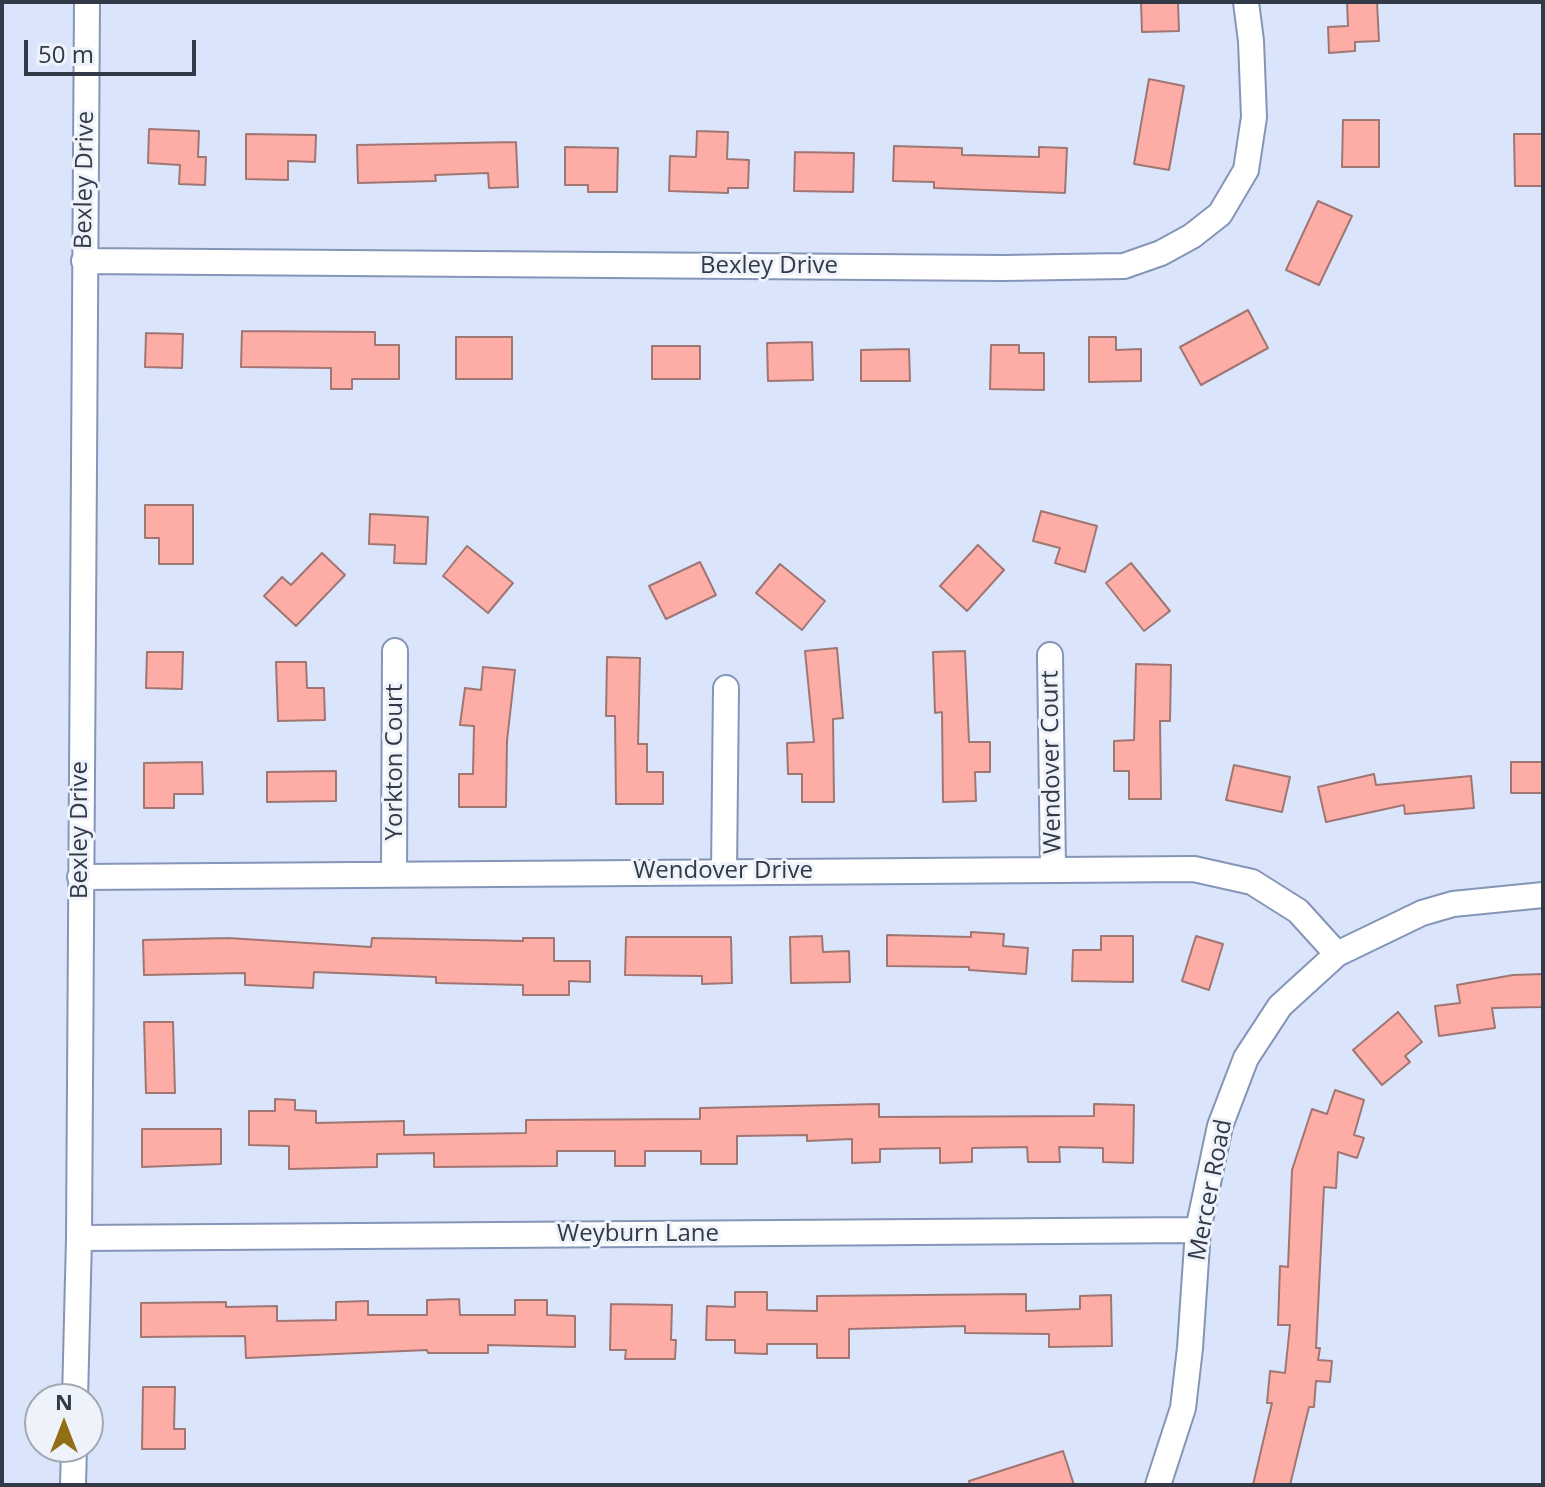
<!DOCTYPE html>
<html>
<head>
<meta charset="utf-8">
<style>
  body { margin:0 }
  #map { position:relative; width:1545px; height:1487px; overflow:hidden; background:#dae5fb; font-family:"Open Sans",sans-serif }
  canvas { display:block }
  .frame { position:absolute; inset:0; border:4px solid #323a48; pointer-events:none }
  .north { position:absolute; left:24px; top:1383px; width:80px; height:80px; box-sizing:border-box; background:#eef2fa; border:2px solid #a3a8b3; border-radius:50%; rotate:0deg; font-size:22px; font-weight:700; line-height:32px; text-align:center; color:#323a48 }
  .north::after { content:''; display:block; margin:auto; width:28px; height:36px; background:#926e16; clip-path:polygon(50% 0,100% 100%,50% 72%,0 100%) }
  .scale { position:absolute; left:24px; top:40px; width:172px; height:36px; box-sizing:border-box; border:4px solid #323a48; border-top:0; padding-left:10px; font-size:24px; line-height:28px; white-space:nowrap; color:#323a48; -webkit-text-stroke:6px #eef2fa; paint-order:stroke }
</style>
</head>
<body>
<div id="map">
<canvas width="1545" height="1487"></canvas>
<div class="frame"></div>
<div class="north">N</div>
<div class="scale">50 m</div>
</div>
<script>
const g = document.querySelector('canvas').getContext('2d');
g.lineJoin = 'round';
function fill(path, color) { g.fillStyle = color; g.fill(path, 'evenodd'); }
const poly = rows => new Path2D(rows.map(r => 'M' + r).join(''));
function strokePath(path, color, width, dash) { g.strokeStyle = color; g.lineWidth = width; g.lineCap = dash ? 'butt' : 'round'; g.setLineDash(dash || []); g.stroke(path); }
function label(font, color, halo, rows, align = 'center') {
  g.font = font + ' "Open Sans",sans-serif'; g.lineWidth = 6; g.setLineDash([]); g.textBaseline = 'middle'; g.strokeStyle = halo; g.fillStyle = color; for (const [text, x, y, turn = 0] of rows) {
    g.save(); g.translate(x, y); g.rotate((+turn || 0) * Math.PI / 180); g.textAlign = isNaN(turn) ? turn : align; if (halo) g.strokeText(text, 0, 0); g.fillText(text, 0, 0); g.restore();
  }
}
const building = poly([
  [1141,2,1178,2,1179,31,1142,32,1141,2],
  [1347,2,1377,2,1379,41,1355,42,1355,51,1329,53,1328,27,1348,26,1347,2],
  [1149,79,1184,86,1169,170,1134,164,1149,79],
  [1343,120,1379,120,1379,167,1342,167,1343,120],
  [149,129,199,131,198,157,206,157,205,185,179,184,180,165,148,163,149,129],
  [697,131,728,132,727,159,749,160,748,188,728,188,728,193,669,191,670,156,696,157,697,131],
  [246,134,316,135,315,162,288,161,288,180,246,179,246,134],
  [1514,134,1543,134,1543,186,1515,186,1514,134],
  [516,142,518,187,489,188,488,173,435,175,436,181,358,183,357,145,516,142],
  [894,146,962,148,962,155,1039,157,1039,147,1067,148,1065,193,934,188,934,182,893,181,894,146],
  [565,147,618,148,617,192,588,192,588,185,565,185,565,147],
  [795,152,854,153,853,192,794,191,795,152],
  [1318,201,1352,216,1319,285,1286,270,1318,201],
  [1248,310,1268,348,1201,385,1180,347,1248,310],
  [242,331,375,332,375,345,399,345,399,379,352,379,352,389,331,389,331,368,241,367,242,331],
  [146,333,183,334,182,368,145,367,146,333],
  [456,337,512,337,512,379,456,379,456,337],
  [1089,337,1116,337,1116,350,1141,349,1141,381,1089,382,1089,337],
  [812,342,813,380,768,381,767,343,812,342],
  [991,345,1019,345,1019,353,1044,353,1044,390,990,389,991,345],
  [652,346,700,346,700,379,652,379,652,346],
  [909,349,910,381,861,381,861,350,909,349],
  [145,505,193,505,193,564,159,564,159,538,145,538,145,505],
  [1041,511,1097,526,1085,572,1055,563,1060,548,1033,541,1041,511],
  [370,514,428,517,426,564,394,563,395,545,369,544,370,514],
  [978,545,1004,570,967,611,940,586,978,545],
  [467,546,513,583,488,613,443,576,467,546],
  [322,553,345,575,296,626,264,596,282,577,291,585,322,553],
  [700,562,716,595,666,619,649,586,700,562],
  [1131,563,1170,611,1144,631,1106,583,1131,563],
  [780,564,825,601,802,630,756,593,780,564],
  [837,648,843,718,833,719,834,802,802,802,802,774,788,774,787,743,814,742,805,651,837,648],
  [965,651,969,742,990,742,990,772,975,772,976,801,943,802,942,712,935,713,933,652,965,651],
  [147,652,183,652,182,689,146,688,147,652],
  [607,657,640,658,638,744,647,744,647,772,663,772,663,804,616,804,615,716,606,716,607,657],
  [276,662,306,662,307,688,324,688,325,720,278,721,276,662],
  [1136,664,1171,665,1170,721,1160,721,1161,799,1129,799,1129,771,1114,771,1114,741,1134,740,1136,664],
  [483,667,515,670,507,741,506,807,459,807,459,774,473,774,474,726,460,725,465,688,481,690,483,667],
  [202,762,203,794,174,794,174,808,144,808,144,763,202,762],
  [1511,762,1543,762,1543,793,1511,793,1511,762],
  [1234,765,1290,777,1282,812,1226,800,1234,765],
  [336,771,336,801,267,802,267,772,336,771],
  [1374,774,1376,785,1471,776,1474,808,1405,814,1404,805,1326,822,1318,787,1374,774],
  [971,932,1004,934,1003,946,1028,948,1026,974,969,970,969,967,887,966,887,935,971,937,971,932],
  [822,936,823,952,849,951,850,982,791,983,790,937,822,936],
  [1101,936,1133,936,1133,982,1072,981,1073,950,1101,950,1101,936],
  [1196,936,1223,944,1209,990,1182,981,1196,936],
  [626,937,731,937,732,983,702,984,702,976,625,975,626,937],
  [228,938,371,947,372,938,523,941,523,938,554,938,554,961,590,961,590,982,569,981,569,995,523,995,523,985,436,983,436,977,314,972,313,988,245,985,245,973,144,975,143,940,228,938],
  [1543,974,1543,1007,1492,1008,1495,1028,1439,1036,1435,1006,1460,1003,1457,985,1513,975,1543,974],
  [1398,1012,1422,1042,1405,1056,1410,1062,1382,1085,1353,1050,1398,1012],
  [144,1022,173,1022,175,1093,146,1093,144,1022],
  [1335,1090,1364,1100,1354,1135,1364,1138,1357,1158,1338,1152,1336,1188,1324,1187,1316,1348,1320,1348,1318,1360,1332,1361,1330,1382,1316,1381,1314,1407,1309,1407,1290,1485,1253,1485,1272,1403,1267,1403,1270,1371,1285,1373,1290,1325,1278,1325,1280,1266,1288,1267,1292,1170,1312,1109,1327,1114,1335,1090],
  [275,1099,295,1100,295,1110,316,1111,316,1123,404,1121,404,1135,526,1133,526,1120,700,1119,700,1108,879,1104,879,1117,1094,1116,1094,1104,1134,1105,1133,1163,1103,1162,1103,1148,1059,1147,1060,1162,1028,1162,1027,1147,972,1148,972,1162,940,1163,940,1148,880,1149,880,1162,852,1163,852,1139,807,1141,807,1135,737,1136,737,1164,701,1164,701,1151,645,1151,645,1166,615,1166,615,1151,557,1151,557,1166,434,1167,434,1153,377,1154,377,1167,289,1169,289,1146,249,1145,249,1111,275,1111,275,1099],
  [142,1129,221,1129,221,1164,142,1167,142,1129],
  [735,1292,767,1292,767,1310,817,1311,817,1296,1026,1294,1026,1311,1080,1309,1080,1296,1111,1295,1112,1346,1049,1347,1049,1334,965,1333,965,1326,849,1329,849,1358,817,1358,817,1344,767,1344,767,1354,735,1353,735,1340,706,1340,707,1306,735,1307,735,1292],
  [459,1299,460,1315,515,1315,515,1300,547,1300,547,1315,575,1316,575,1347,488,1345,488,1353,428,1353,427,1350,246,1358,245,1336,141,1337,141,1303,226,1302,226,1307,277,1306,277,1321,336,1320,336,1302,368,1301,368,1315,427,1315,427,1300,459,1299],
  [611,1304,672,1305,671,1340,676,1340,675,1359,625,1359,626,1350,610,1350,611,1304],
  [143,1387,175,1387,174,1429,185,1429,185,1449,142,1449,143,1387],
  [1063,1451,1074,1485,970,1485,969,1481,1063,1451]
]);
fill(building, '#feaca6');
strokePath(building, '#a07673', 2);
const street = poly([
  [84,261,1003,268,1124,266,1161,253,1192,236,1220,214,1246,170,1254,117,1251,41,1246,2],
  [1050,655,1053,869],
  [724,872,726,688],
  [394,874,395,651],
  [80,877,1194,869,1252,882,1298,911,1337,954],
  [79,1238,1198,1230],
  [75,1399,79,1238,87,2],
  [73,1485,74,1447],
  [1158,1485,1183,1408,1190,1348,1198,1230,1220,1126,1246,1058,1280,1006,1337,954,1422,913,1453,904,1543,895]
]);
strokePath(street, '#8495b7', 28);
strokePath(street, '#fff', 24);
label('24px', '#323a48', '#eef2fa', [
  ["Bexley Drive",85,180,-89],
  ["Bexley Drive",769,266],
  ["Yorkton Court",395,762,-90],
  ["Wendover Court",1052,762,-91],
  ["Bexley Drive",80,830,-90],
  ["Wendover Drive",723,871],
  ["Mercer Road",1211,1190,-79],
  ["Weyburn Lane",638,1234]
]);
</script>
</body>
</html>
